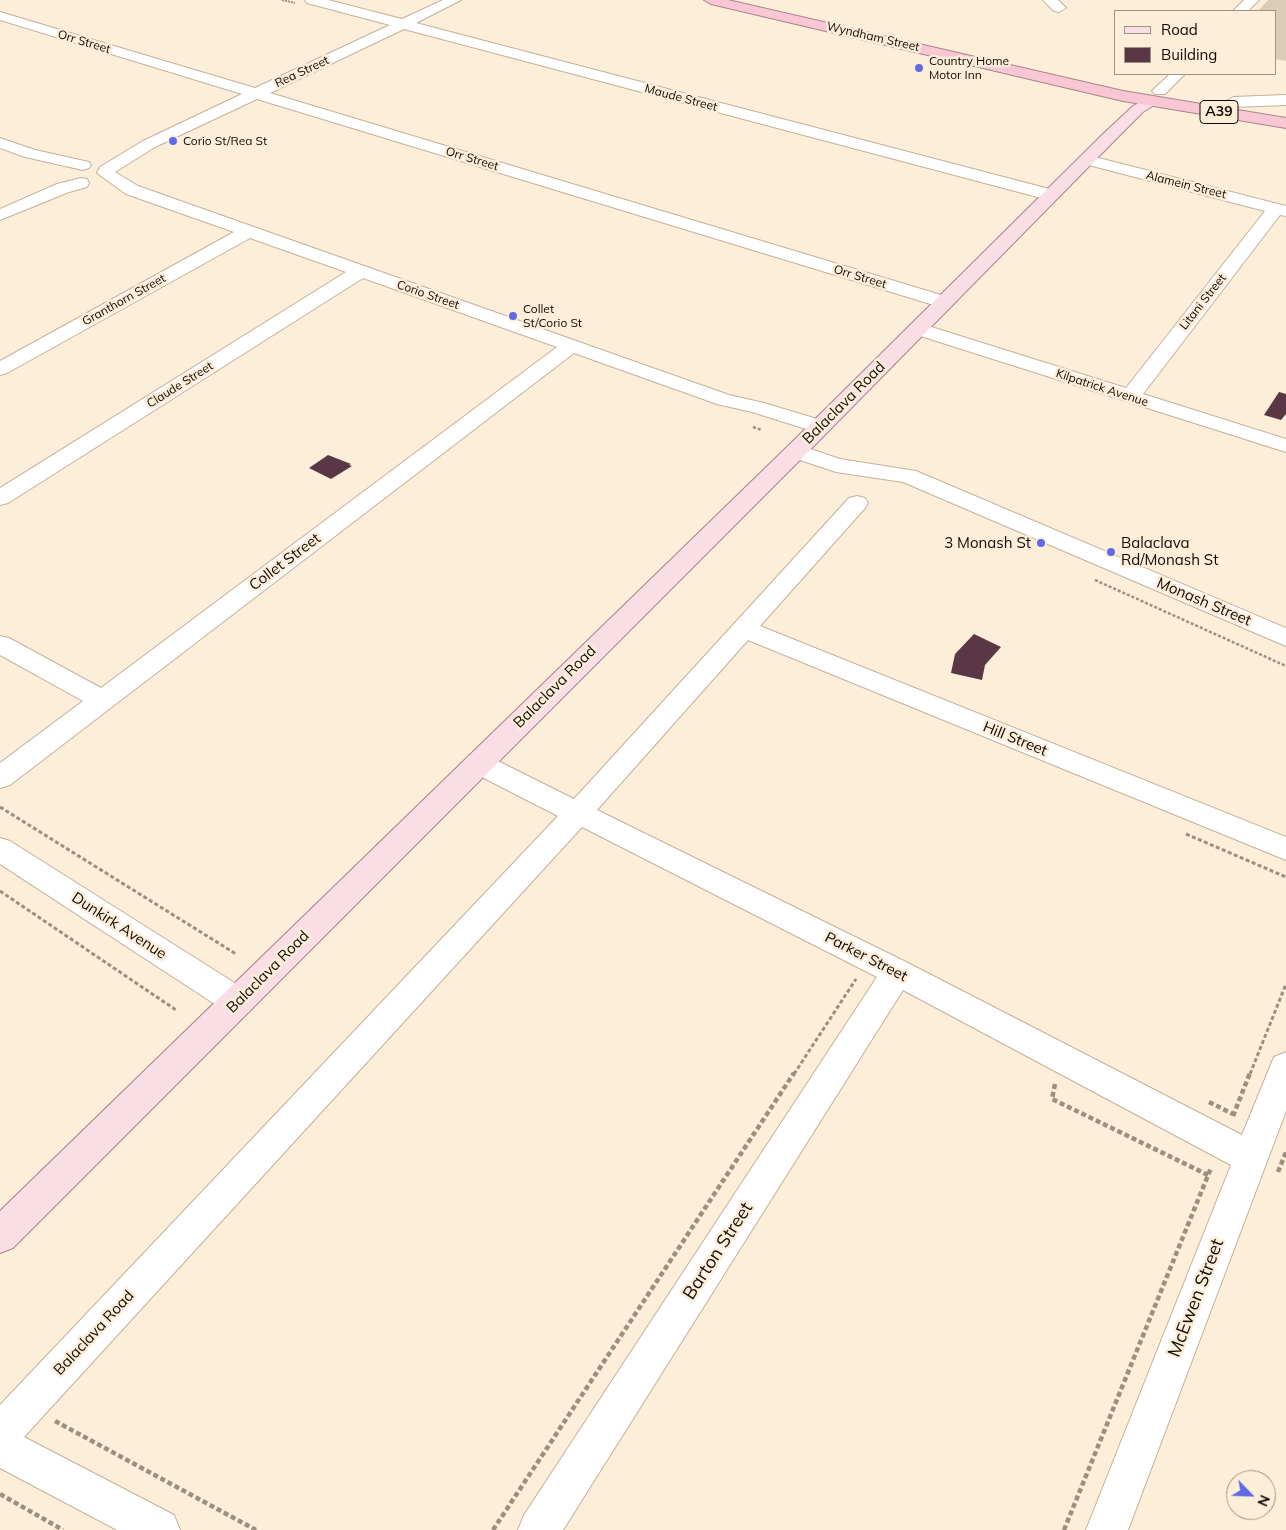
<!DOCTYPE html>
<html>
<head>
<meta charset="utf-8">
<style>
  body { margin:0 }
  #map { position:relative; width:1286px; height:1530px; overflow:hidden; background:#fdeeda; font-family:Mulish,sans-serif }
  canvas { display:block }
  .legend { position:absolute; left:1114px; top:10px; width:162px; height:65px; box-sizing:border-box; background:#fdeeda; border:1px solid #9e9384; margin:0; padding:6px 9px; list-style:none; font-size:15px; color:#100a03 }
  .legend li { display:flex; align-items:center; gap:10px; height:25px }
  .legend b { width:25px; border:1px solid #9e9384 }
  .north { position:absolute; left:1226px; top:1470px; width:50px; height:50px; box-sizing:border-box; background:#fdeeda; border:1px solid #9e9384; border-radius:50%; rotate:114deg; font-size:14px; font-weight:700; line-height:20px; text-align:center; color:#100a03 }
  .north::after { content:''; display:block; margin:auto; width:18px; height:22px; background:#606ae2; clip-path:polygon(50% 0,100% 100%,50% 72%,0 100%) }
</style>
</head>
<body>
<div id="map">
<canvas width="1286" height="1530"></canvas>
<ul class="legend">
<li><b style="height:6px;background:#fbdde5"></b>Road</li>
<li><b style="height:14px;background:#5a3745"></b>Building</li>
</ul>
<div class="north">N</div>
</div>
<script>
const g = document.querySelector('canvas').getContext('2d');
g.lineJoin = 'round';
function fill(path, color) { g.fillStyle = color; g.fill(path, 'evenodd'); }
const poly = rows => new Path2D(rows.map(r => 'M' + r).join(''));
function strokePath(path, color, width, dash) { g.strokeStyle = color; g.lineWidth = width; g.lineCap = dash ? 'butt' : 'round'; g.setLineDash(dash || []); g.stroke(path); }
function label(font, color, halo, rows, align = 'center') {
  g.font = font + ' Mulish,sans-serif'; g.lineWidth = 5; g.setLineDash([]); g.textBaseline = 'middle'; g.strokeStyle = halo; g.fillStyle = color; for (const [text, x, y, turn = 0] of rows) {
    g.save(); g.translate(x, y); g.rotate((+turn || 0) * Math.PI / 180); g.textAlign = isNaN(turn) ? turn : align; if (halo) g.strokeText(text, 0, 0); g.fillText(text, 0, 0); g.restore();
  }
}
fill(poly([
  [1268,0,1286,0,1286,61,1275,59,1275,11,1258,11]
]), '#ddccb5');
fill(poly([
  [1279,392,1286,394,1286,414,1281,420,1264,415],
  [328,455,351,464,349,465,352,466,331,479,309,468],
  [974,634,1001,647,985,665,982,680,951,673,955,654]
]), '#5a3745');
const minor = poly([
  [305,0,328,0,402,19,443,0,461,0,416,23,1057,191,1060,195,1057,199,1051,200,1045,199,404,29,270,93,951,298,953,302,951,306,937,306,257,99,155,147,115,172,138,186,729,395,764,403,827,422,830,427,827,432,819,433,752,412,717,404,574,353,10,785,0,788,0,763,83,701,0,655,0,636,9,638,101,688,557,347,363,278,8,503,0,505,0,488,346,272,250,238,7,373,0,375,0,361,234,232,126,194,97,173,100,167,143,141,242,94,0,20,0,12,255,88,390,25,307,3,305,0],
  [1043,0,1058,0,1066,8,1059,12,1054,11,1043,0],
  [1244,0,1259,0,1248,11,1233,11,1244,0],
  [1170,74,1185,74,1165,94,1155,94,1152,91,1155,88,1170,74],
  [1286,95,1286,105,1233,107,1225,102,1233,97,1286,95],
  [0,138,35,150,89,162,91,165,89,168,83,170,25,157,0,148,0,138],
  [1087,155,1286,206,1286,216,1280,215,1143,394,1286,439,1286,452,911,333,908,329,911,325,925,325,1126,388,1265,211,1081,163,1079,160,1087,155],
  [81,178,87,179,89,183,87,187,69,192,0,220,0,209,57,184,81,178],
  [796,444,840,459,916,471,1286,628,1286,646,903,482,836,472,788,456,785,451,788,446,796,444],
  [857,496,865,498,868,503,865,508,760,626,1286,837,1286,860,748,640,597,810,908,963,1242,1135,1274,1057,1286,1052,1286,1111,1128,1530,1086,1530,1231,1165,903,990,563,1530,518,1530,524,1515,877,977,582,827,24,1437,174,1515,180,1530,117,1530,0,1468,0,1405,558,816,468,770,464,763,468,756,478,753,488,756,574,799,849,498,857,496],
  [0,838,10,841,249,992,254,1002,249,1012,238,1015,227,1012,0,864,0,838]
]);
const major = poly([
  [1151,96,1156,98,1159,101,1156,104,1143,112,1115,140,804,456,13,1248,0,1253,0,1211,788,446,1103,134,1133,106,1151,96]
]);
const highway = poly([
  [704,0,728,0,1123,91,1286,118,1286,128,1123,101,711,4,704,0]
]);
strokePath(minor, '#c3b199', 2);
strokePath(major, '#a7858b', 2);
strokePath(highway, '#a7858b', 2);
strokePath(poly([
  [282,0,295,3]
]), '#9a8f80', 2, [2, 1]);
strokePath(poly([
  [753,427,762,430],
  [1095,580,1286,666]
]), '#9a8f80', 2.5, [3, 2]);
strokePath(poly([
  [0,807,236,954],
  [1186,834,1286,877],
  [0,891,176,1010],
  [794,1074,856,979],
  [1250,1074,1286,984]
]), '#9a8f80', 3, [4, 2.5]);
strokePath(poly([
  [1055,1084,1052,1099,1208,1175],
  [1209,1102,1233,1114],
  [1233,1116,1250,1073],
  [1278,1172,1286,1152],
  [55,1421,256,1530],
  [0,1494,63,1530],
  [493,1530,794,1073],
  [1064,1530,1211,1168]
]), '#9a8f80', 4.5, [5, 3]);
fill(minor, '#fff');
fill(major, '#fbdde5');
fill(highway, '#f9c7d4');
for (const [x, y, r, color] of [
  [919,68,5,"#606ae2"],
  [173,141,5,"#606ae2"],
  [513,316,5,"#606ae2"],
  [1041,543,5,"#606ae2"],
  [1111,552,5,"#606ae2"]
]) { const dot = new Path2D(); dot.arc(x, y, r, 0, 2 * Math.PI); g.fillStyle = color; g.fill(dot); strokePath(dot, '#fdeeda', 2); }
label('12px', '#100a03', '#fdeeda', [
  ["Wyndham Street",873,37,13],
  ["Orr Street",84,42,17],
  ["Rea Street",302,72,-25],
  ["Maude Street",681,98,15],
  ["Orr Street",472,159,17],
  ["Alamein Street",1186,185,14],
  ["Orr Street",860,277,17],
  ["Corio Street",428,295,19],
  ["Granthorn Street",124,300,-29],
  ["Litani Street",1203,302,-52],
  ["Claude Street",180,385,-32],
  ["Kilpatrick Avenue",1102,388,18]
]);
label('12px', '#100a03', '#fdeeda', [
  ["Country Home",929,61],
  ["Motor Inn",929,75],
  ["Corio St/Rea St",183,141],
  ["Collet",523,309],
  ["St/Corio St",523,323]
], 'left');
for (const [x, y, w] of [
  [1219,112,38]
]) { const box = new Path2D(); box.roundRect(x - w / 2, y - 11.5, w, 23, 4); g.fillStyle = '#fdeeda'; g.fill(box); strokePath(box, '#100a03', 1); }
label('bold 14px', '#100a03', null, [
  ["A39",1219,112]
]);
label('15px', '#100a03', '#fdeeda', [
  ["Balaclava Road",844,403,-45],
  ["Collet Street",285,562,-37],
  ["Monash Street",1204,602,23],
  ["Balaclava Road",555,687,-45],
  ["Hill Street",1015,739,22],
  ["Dunkirk Avenue",119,926,33],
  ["Parker Street",866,957,27],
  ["Balaclava Road",268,972,-45],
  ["Balaclava Road",94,1333,-47]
]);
label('15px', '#100a03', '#fdeeda', [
  ["3 Monash St",1031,543],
  ["Balaclava",1121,543,"left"],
  ["Rd/Monash St",1121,560,"left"]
], 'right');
label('18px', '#100a03', '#fdeeda', [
  ["Barton Street",718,1251,-57],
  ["McEwen Street",1196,1298,-69]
]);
</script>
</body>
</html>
